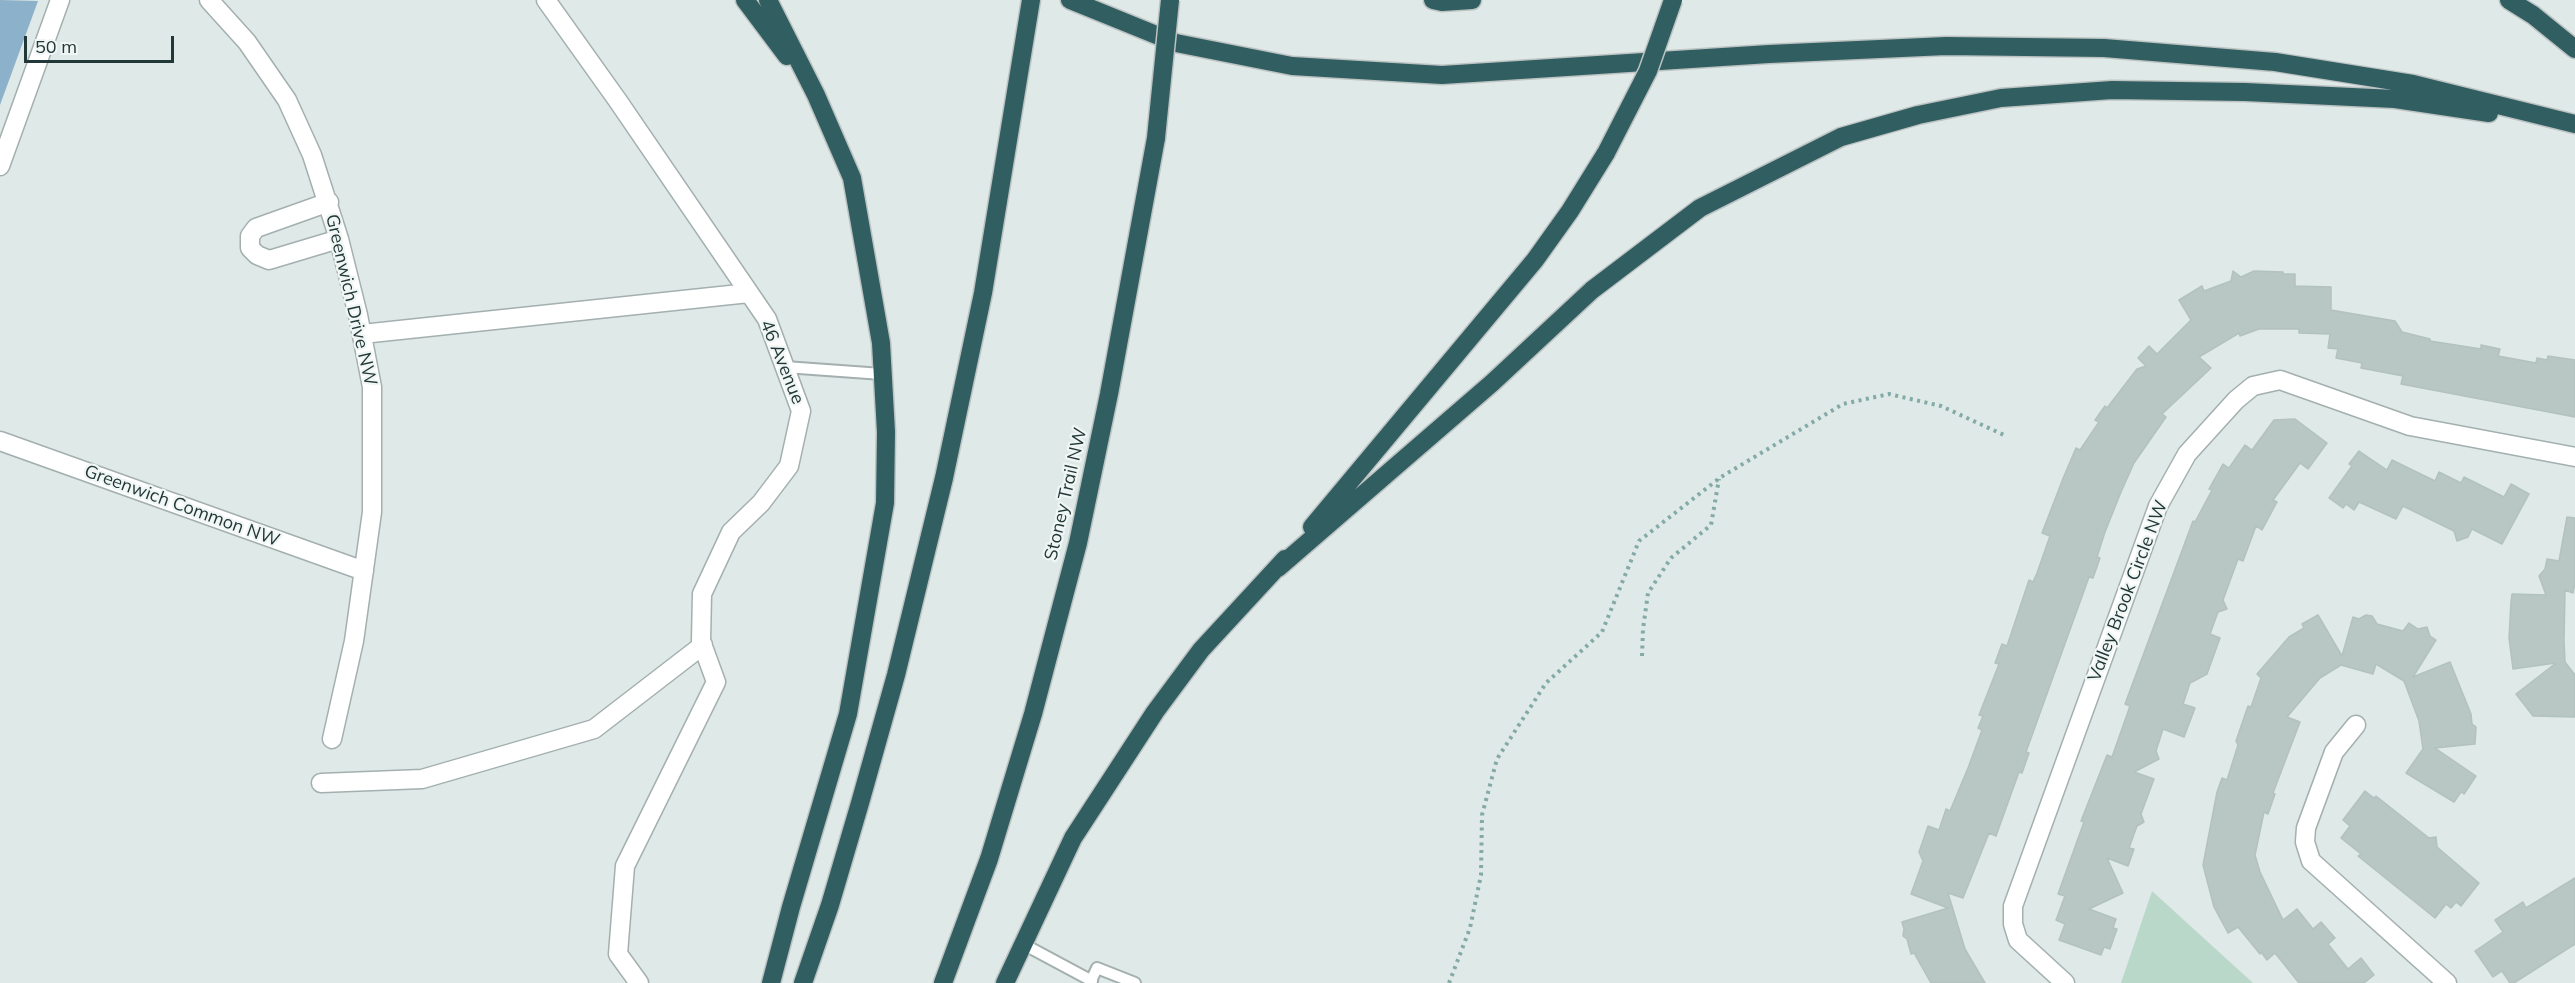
<!DOCTYPE html>
<html>
<head>
<meta charset="utf-8">
<style>
  body { margin:0 }
  #map { position:relative; width:2575px; height:983px; overflow:hidden; background:#dfe9e7; font-family:Mulish,sans-serif }
  canvas { display:block }
  .scale { position:absolute; left:24px; top:36px; width:150px; height:27px; box-sizing:border-box; border:3px solid #223737; border-top:0; padding-left:8px; font-size:18px; line-height:21px; white-space:nowrap; color:#223737; -webkit-text-stroke:4px #eff6f4; paint-order:stroke }
</style>
</head>
<body>
<div id="map">
<canvas width="2575" height="983"></canvas>
<div class="scale">50 m</div>
</div>
<script>
const g = document.querySelector('canvas').getContext('2d');
g.lineJoin = 'round';
function fill(path, color) { g.fillStyle = color; g.fill(path, 'evenodd'); }
const poly = rows => new Path2D(rows.map(r => 'M' + r).join(''));
function strokePath(path, color, width, dash) { g.strokeStyle = color; g.lineWidth = width; g.lineCap = dash ? 'butt' : 'round'; g.setLineDash(dash || []); g.stroke(path); }
function label(font, color, halo, rows, align = 'center') {
  g.font = font + ' Mulish,sans-serif'; g.lineWidth = 4.5; g.setLineDash([]); g.textBaseline = 'middle'; g.strokeStyle = halo; g.fillStyle = color; for (const [text, x, y, turn = 0] of rows) {
    g.save(); g.translate(x, y); g.rotate((+turn || 0) * Math.PI / 180); g.textAlign = isNaN(turn) ? turn : align; if (halo) g.strokeText(text, 0, 0); g.fillText(text, 0, 0); g.restore();
  }
}
fill(poly([
  [2152,891,2253,983,2121,983]
]), '#bad8ca');
fill(poly([
  [0,0,38,1,0,105]
]), '#8cb1ca');
const building = poly([
  [2233,271,2241,277,2254,271,2283,272,2283,274,2295,274,2295,286,2331,287,2331,310,2395,321,2402,332,2430,339,2430,341,2481,349,2481,345,2500,349,2498,356,2536,363,2537,358,2547,360,2548,356,2575,360,2575,417,2401,384,2403,376,2361,368,2362,363,2336,358,2338,349,2328,348,2330,334,2299,333,2299,329,2259,329,2240,336,2239,333,2199,357,2211,368,2162,414,2166,417,2134,463,2121,492,2105,532,2097,557,2100,558,2093,578,2089,577,2026,752,2029,753,2022,773,2019,772,1996,836,1989,833,1963,898,1948,893,1965,949,1985,983,1931,983,1914,953,1911,954,1907,939,1903,936,1904,929,1902,922,1948,908,1911,894,1923,861,1919,852,1928,826,1939,830,1946,809,1950,811,1968,768,1982,730,1978,728,1983,716,1979,715,1999,664,1995,663,2002,644,2007,646,2029,580,2033,582,2037,573,2050,536,2042,533,2064,476,2076,448,2080,450,2099,422,2095,420,2105,406,2107,408,2137,369,2146,366,2138,358,2149,346,2157,354,2191,320,2179,300,2202,286,2204,291,2231,281,2233,271],
  [2295,419,2327,443,2308,469,2300,463,2273,500,2277,502,2262,530,2256,526,2243,561,2238,559,2223,600,2227,609,2218,612,2210,634,2220,638,2207,674,2190,683,2183,704,2195,708,2184,737,2163,729,2156,751,2159,759,2134,772,2154,779,2141,814,2144,822,2137,826,2129,848,2134,849,2128,866,2107,858,2123,893,2089,909,2116,919,2113,928,2117,929,2110,949,2104,947,2101,955,2059,940,2065,924,2056,920,2065,896,2058,894,2084,822,2081,821,2107,755,2112,757,2130,706,2125,704,2193,521,2195,522,2212,490,2209,489,2223,464,2229,468,2245,445,2252,450,2274,420,2295,419],
  [2359,451,2387,470,2392,460,2435,481,2439,472,2461,483,2464,477,2504,497,2511,484,2529,494,2502,544,2472,529,2468,537,2457,541,2454,531,2403,506,2396,519,2359,502,2354,510,2346,504,2343,508,2329,498,2352,466,2349,464,2359,451],
  [2567,517,2575,518,2575,583,2573,593,2565,590,2564,640,2565,662,2575,675,2575,717,2533,716,2516,694,2556,663,2513,669,2509,638,2511,602,2512,594,2546,595,2539,576,2545,569,2547,559,2559,561,2567,517],
  [2318,615,2342,656,2353,617,2359,619,2366,615,2372,616,2377,624,2403,631,2409,623,2418,629,2427,627,2430,636,2436,640,2413,677,2450,662,2471,714,2472,724,2476,727,2475,744,2435,748,2476,776,2464,794,2461,792,2454,802,2406,773,2423,749,2419,721,2404,681,2376,664,2373,674,2341,665,2320,678,2287,717,2300,722,2273,793,2275,794,2268,814,2264,812,2255,855,2260,872,2283,920,2297,909,2313,929,2321,922,2335,938,2328,944,2348,969,2361,958,2374,975,2364,983,2299,983,2275,953,2267,960,2261,952,2260,954,2238,927,2228,933,2214,907,2203,865,2217,792,2222,778,2227,780,2238,745,2236,741,2248,706,2251,707,2261,678,2257,674,2289,637,2304,628,2302,624,2318,615],
  [2365,791,2374,798,2376,796,2429,838,2436,837,2437,847,2479,883,2461,906,2456,902,2451,908,2446,904,2435,918,2358,856,2361,854,2341,838,2350,826,2343,820,2365,791],
  [2575,878,2575,944,2514,983,2510,983,2502,971,2493,977,2475,951,2503,932,2495,920,2523,902,2526,908,2575,878]
]);
fill(building, '#b8c6c4');
strokePath(building, '#b2c2bf', 1.5);
const service = poly([
  [785,367,882,374],
  [1023,944,1092,981],
  [1090,983,1097,968,1135,983]
]);
const minor = poly([
  [209,0,247,42,287,100,312,155,339,239,358,315,372,387,372,512,354,641,332,739],
  [546,0,618,101,767,319,801,411,789,466,761,503,731,532,702,594,701,641,716,682,625,866,618,954,639,983],
  [0,166,60,0],
  [329,202,256,228,250,236,250,248,257,255,269,260,339,239],
  [362,334,749,293],
  [0,441,364,571],
  [2356,725,2334,752,2306,828,2305,842,2311,861,2447,983],
  [321,783,422,779,594,729,703,645],
  [2065,983,2018,940,2013,924,2013,906,2158,506,2187,454,2236,400,2253,386,2280,380,2410,426,2575,457]
]);
const motorway = poly([
  [745,0,787,56],
  [768,0,816,95,852,178,881,343,886,432,885,503,848,714,791,907,771,983],
  [1070,0,1176,43,1292,66,1442,75,1769,54,1946,46,2104,48,2275,62,2413,84,2575,124],
  [1433,0,1442,2,1472,0],
  [2509,0,2533,15,2575,49],
  [1312,527,1535,260,1570,211,1606,153],
  [1278,568,1492,383,1592,290,1700,208,1841,137,1918,115,2001,98,2112,90,2245,92,2395,99,2489,113],
  [803,983,830,905,860,803,896,675,944,478,983,293,1031,0],
  [943,983,989,859,1033,714,1078,543,1109,394,1156,138],
  [1005,983,1073,838,1155,712,1201,650,1285,559]
]);
strokePath(service, '#a3b0af', 14);
strokePath(minor, '#a3b0af', 21);
strokePath(motorway, '#bdc3c3', 21);
strokePath(poly([
  [1642,656,1643,629,1648,593,1671,558,1711,525,1719,479],
  [1449,983,1470,928,1481,875,1482,815,1497,759,1546,683,1602,632,1639,541,1721,477,1843,404,1889,394,1941,406,2004,435]
]), '#83aaa7', 4, [3, 4.5]);
strokePath(service, '#fff', 10);
strokePath(minor, '#fff', 18);
strokePath(motorway, '#315f61', 18);
const motorwayBridge = poly([
  [1156,138,1170,0],
  [1606,153,1648,71,1673,0]
]);
strokePath(motorwayBridge, '#bdc3c3', 21, []);
strokePath(motorwayBridge, '#315f61', 18);
label('18px', '#223737', '#eff6f4', [
  ["Greenwich Drive NW",351,300,77],
  ["46 Avenue",782,362,68],
  ["Stoney Trail NW",1066,494,-77],
  ["Greenwich Common NW",182,506,20],
  ["Valley Brook Circle NW",2128,591,-69]
]);
</script>
</body>
</html>
